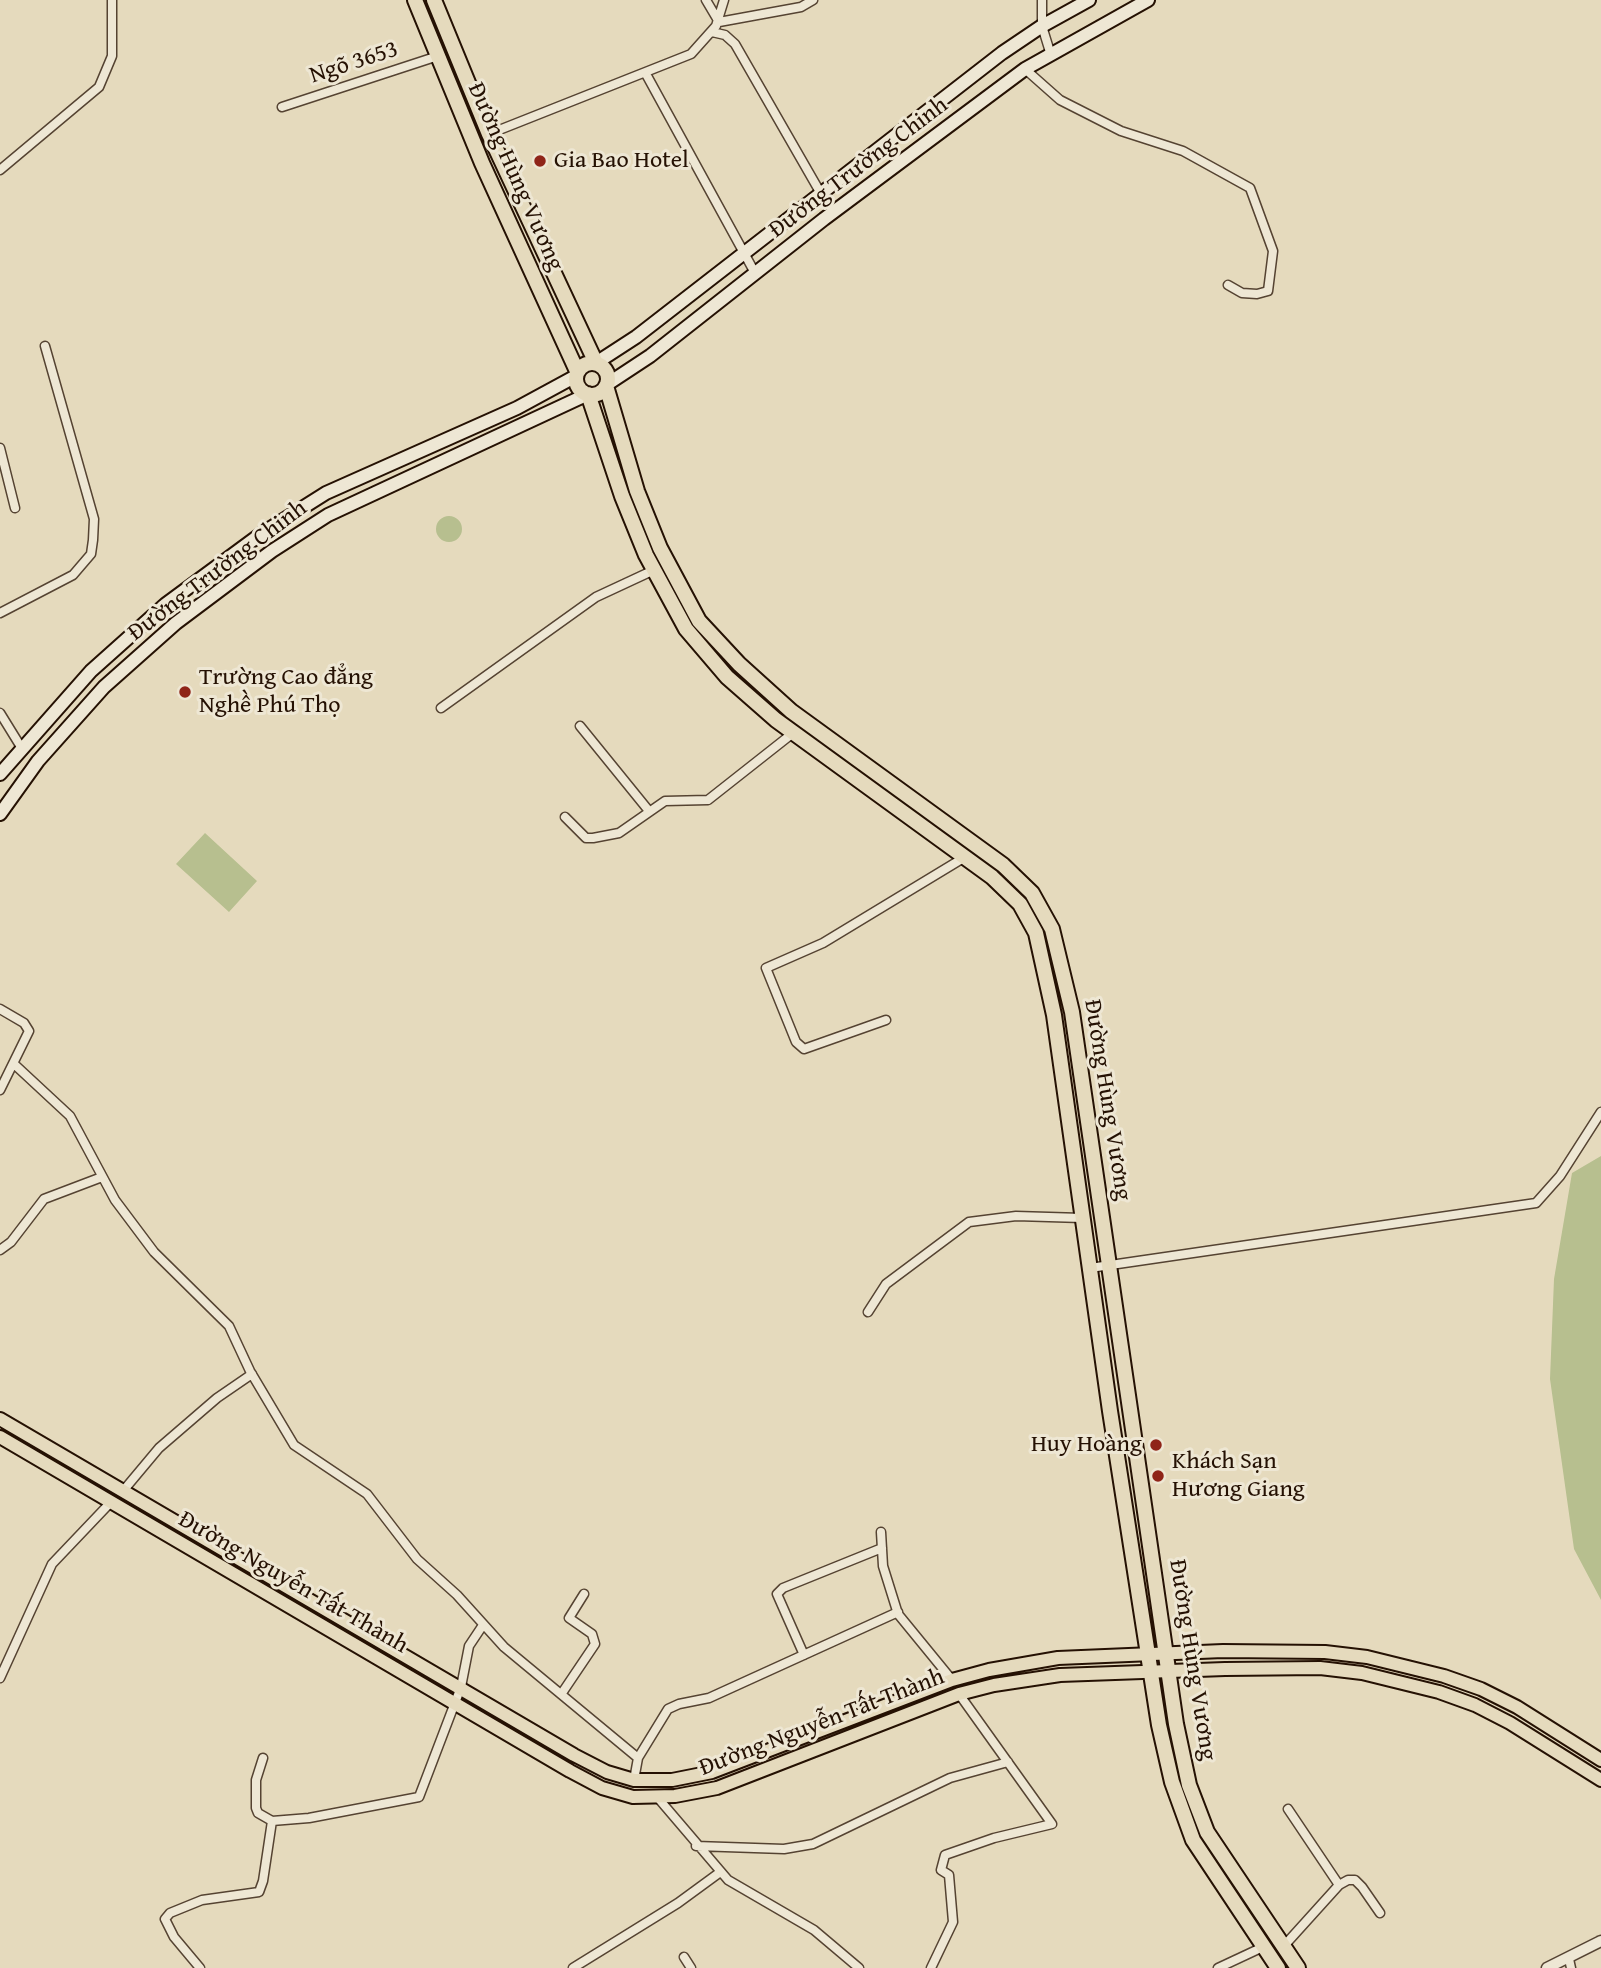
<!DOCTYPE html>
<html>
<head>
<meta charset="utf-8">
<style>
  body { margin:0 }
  canvas { display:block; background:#e5dabd }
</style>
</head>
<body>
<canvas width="1601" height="1968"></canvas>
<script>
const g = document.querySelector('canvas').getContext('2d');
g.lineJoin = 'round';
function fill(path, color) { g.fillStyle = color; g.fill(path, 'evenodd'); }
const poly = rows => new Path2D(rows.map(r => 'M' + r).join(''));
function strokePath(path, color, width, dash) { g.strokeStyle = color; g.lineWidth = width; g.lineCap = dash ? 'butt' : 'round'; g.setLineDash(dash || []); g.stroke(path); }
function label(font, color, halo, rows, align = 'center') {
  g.font = font + ' "Gentium Book Plus",serif'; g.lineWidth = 6; g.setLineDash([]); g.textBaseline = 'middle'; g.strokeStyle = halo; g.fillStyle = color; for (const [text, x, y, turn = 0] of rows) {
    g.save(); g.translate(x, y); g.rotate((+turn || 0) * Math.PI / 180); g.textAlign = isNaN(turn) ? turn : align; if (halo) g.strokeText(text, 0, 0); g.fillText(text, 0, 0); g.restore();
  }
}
fill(poly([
  '436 529a13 13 0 1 1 26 0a13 13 0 1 1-26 0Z',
  [205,833,257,881,229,912,176,864],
  [1601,1156,1601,1600,1574,1549,1550,1379,1554,1279,1572,1173]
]), '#b7bf8f');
const minor = poly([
  [706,0,719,22,801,7,813,0],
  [1042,0,1042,26,1050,52],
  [712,32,725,35,735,44,820,192],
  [1025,69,1060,100,1121,131,1183,151,1250,188,1273,251,1268,291,1257,294,1242,293,1228,285],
  [646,74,755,273],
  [282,107,438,56],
  [489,134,691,54,716,26,724,0],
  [0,170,99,87,112,56,112,0],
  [0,448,15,508],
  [0,613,73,575,91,554,93,540,94,519,45,346],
  [441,708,596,597,654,570],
  [0,713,21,747],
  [580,726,649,811],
  [565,817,586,838,593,838,619,833,665,801,708,800,793,733],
  [0,1009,24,1023,29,1031,0,1090],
  [886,1020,804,1049,796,1042,766,968,823,943,965,857],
  [14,1064,70,1116,115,1200,154,1252,229,1326,250,1371,294,1445,367,1494,417,1559,457,1595,504,1647,638,1758],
  [0,1250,11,1242,44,1199,102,1177],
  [1090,1268,1536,1203,1560,1176,1601,1112],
  [868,1312,886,1284,969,1222,1016,1216,1082,1218],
  [123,1491,159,1448,217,1398,252,1374],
  [881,1532,883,1566,898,1614,952,1680],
  [804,1655,777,1594,783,1588,882,1548],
  [0,1678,52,1564,111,1502],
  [562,1693,595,1644,592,1634,569,1618,584,1594],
  [263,1758,256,1780,256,1808,258,1813,272,1821,309,1818,419,1797,461,1687,469,1646,483,1625],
  [634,1780,638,1758,668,1709,679,1704,709,1698,898,1612],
  [658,1798,728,1880,814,1930,859,1968],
  [1288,1809,1339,1885],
  [696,1846,784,1849,813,1844,950,1778,1008,1762],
  [1283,1947,1339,1885,1348,1880,1355,1880,1362,1887,1380,1913],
  [684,1957,691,1968],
  [1569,1959,1571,1968],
  [200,1968,174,1937,165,1919,170,1913,202,1900,259,1892,263,1881,272,1821],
  [573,1968,678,1903,719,1873],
  [931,1968,953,1922,949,1875,941,1870,945,1855,994,1838,1052,1824,959,1694],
  [1218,1968,1263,1947]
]);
const tertiary = poly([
  [1547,1968,1601,1941]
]);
const secondary = poly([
  [596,363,636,337,1002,53,1042,26,1089,0],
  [606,385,650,356,824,219,1025,69,1148,0],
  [0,774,91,671,166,604,261,534,326,493,517,408,576,376],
  [0,814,38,761,104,687,176,623,272,551,328,515,588,394]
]);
const primary = poly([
  [0,1419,574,1755,607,1772,634,1780,672,1780,712,1772,952,1680,989,1670,1058,1658,1223,1651,1325,1652,1367,1657,1444,1676,1481,1689,1517,1707,1601,1760],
  [0,1437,570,1771,602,1788,633,1797,675,1796,717,1788,959,1694,994,1685,1060,1675,1225,1669,1320,1668,1362,1673,1439,1692,1475,1705,1510,1723,1601,1780]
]);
const trunk = poly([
  [415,0,482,163,577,371],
  [434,0,489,134,596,363],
  '576 379a16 16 0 1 1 32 0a16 16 0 1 1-32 0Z',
  [606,386,637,491,660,548,699,621,739,664,791,711,1003,865,1032,893,1052,929,1072,1012,1176,1724,1189,1785,1207,1832,1298,1968],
  [588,394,622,496,646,555,686,629,727,677,776,720,992,877,1020,904,1036,933,1054,1015,1110,1411,1159,1725,1172,1782,1193,1840,1278,1968]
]);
strokePath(minor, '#554332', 11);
strokePath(tertiary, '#554332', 13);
strokePath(secondary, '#251103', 16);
strokePath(primary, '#251103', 16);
strokePath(trunk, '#251103', 18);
strokePath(minor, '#eee7d4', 8);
strokePath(tertiary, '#eee7d4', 10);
strokePath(secondary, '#eee7d4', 12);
strokePath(primary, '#e5dabd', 12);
strokePath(trunk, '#e5dabd', 14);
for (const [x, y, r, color] of [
  [540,161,7,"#8f2418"],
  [185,692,7,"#8f2418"],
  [1156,1445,7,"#8f2418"],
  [1158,1476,7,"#8f2418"]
]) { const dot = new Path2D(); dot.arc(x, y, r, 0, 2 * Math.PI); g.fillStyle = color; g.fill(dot); strokePath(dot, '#eee7d4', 2.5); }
label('24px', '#251103', '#eee7d4', [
  ["Ngõ 3653",354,63,-18],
  ["Đường Trường Chinh",859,168,-37],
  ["Đường Hùng Vương",515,177,66],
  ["Đường Trường Chinh",218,571,-37],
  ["Đường Hùng Vương",1107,1100,81],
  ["Đường Nguyễn Tất Thành",293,1583,30],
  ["Đường Hùng Vương",1192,1660,81],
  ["Đường Nguyễn Tất Thành",822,1723,-21]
]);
label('24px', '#251103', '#eee7d4', [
  ["Gia Bao Hotel",554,161],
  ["Trường Cao đẳng",199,678],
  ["Nghề Phú Thọ",199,706],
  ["Huy Hoàng",1142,1445,"right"],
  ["Khách Sạn",1172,1462],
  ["Hương Giang",1172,1490]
], 'left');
</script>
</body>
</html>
